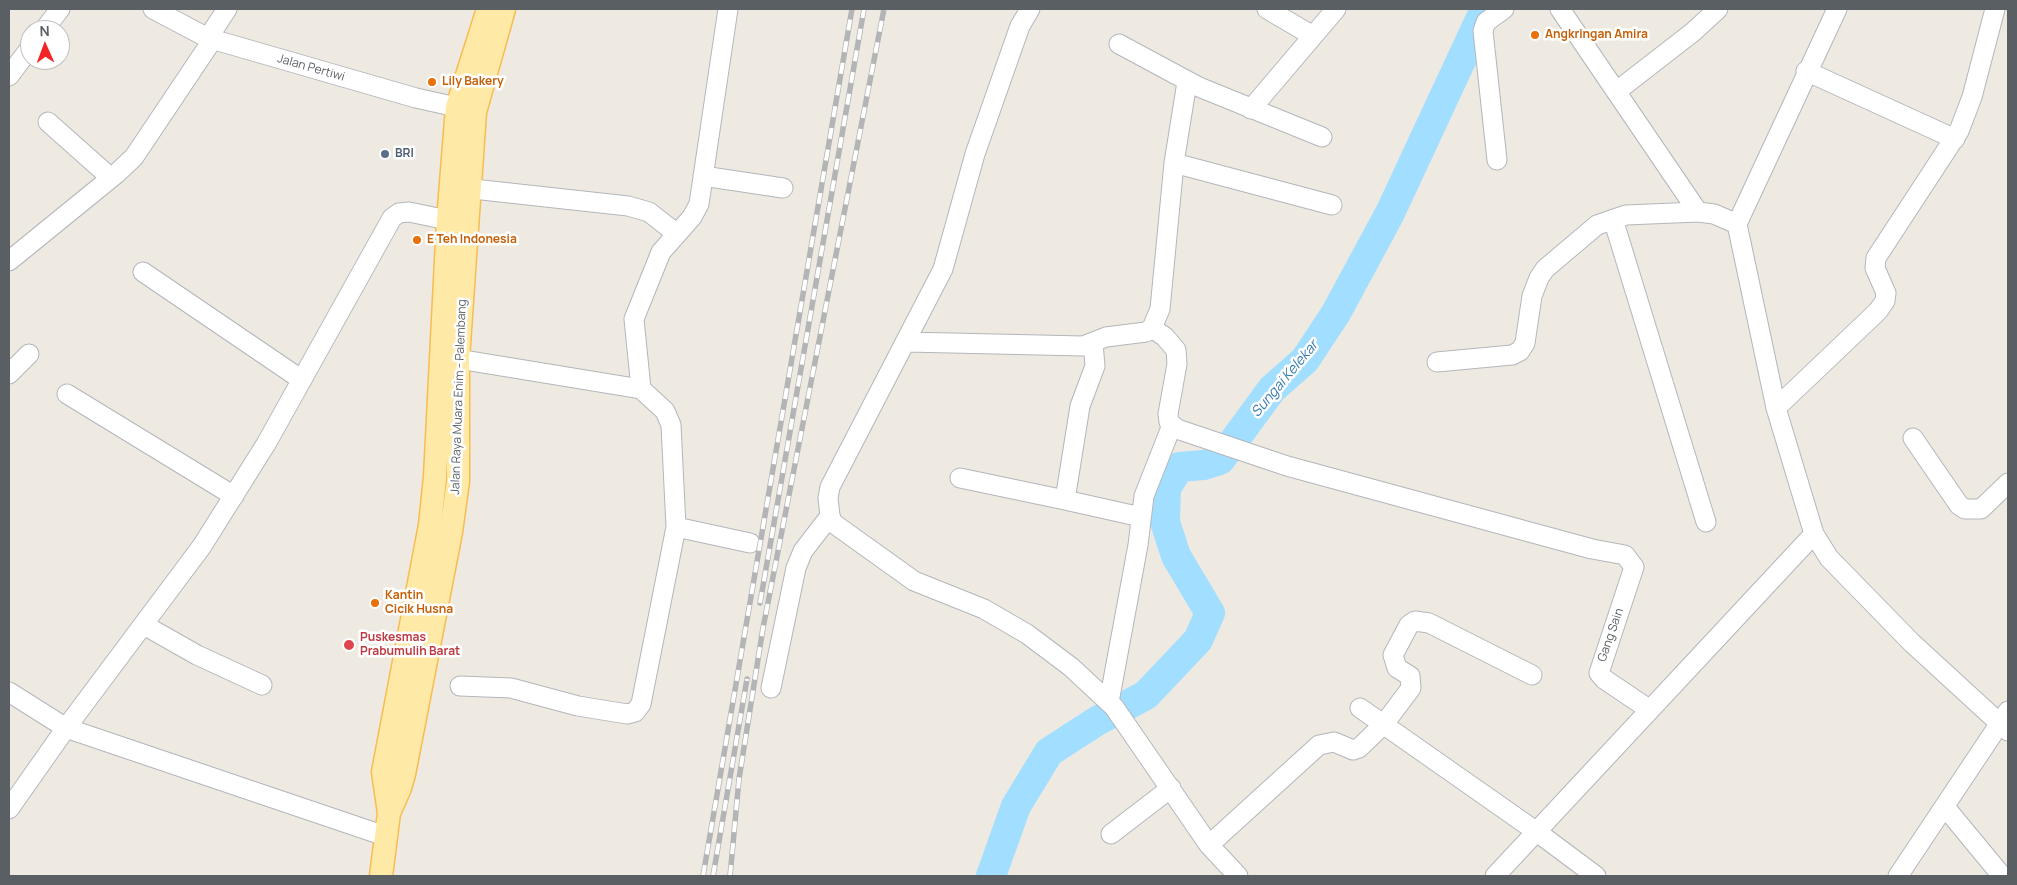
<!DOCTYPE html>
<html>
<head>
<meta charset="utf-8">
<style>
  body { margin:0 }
  #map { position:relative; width:2017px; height:885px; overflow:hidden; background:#eeeae2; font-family:Manrope,sans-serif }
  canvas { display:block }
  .frame { position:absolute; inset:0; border:10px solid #5a5f64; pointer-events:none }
  .north { position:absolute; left:20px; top:20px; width:50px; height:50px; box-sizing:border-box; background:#fff; border:1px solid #bdbfc1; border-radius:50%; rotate:358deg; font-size:14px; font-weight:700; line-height:20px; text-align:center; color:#5a5f64 }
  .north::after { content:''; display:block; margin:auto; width:18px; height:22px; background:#f22424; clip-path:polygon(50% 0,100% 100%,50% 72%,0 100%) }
</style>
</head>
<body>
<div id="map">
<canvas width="2017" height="885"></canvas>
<div class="frame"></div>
<div class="north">N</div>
</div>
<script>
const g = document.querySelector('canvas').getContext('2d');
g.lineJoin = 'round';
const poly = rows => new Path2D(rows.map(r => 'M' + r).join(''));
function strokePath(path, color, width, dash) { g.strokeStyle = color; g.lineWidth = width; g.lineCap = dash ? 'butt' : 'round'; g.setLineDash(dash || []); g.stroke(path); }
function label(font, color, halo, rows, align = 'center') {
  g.font = font + ' Manrope,sans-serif'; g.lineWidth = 5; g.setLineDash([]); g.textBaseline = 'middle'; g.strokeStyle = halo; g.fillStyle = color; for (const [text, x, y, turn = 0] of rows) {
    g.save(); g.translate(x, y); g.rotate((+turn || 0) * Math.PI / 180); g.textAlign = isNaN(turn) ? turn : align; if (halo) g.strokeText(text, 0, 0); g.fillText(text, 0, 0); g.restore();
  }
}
strokePath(poly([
  [991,876,1016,806,1049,752,1097,721,1146,695,1198,640,1210,613,1176,556,1165,522,1166,488,1179,467,1204,465,1220,460,1272,389,1305,360,1336,313,1390,213,1485,9]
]), '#a1deff', 30);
const minor = poly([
  [153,9,208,38,416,98,470,110],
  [1030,9,1020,26,975,154,943,269,830,487,828,498,830,516,833,523,914,581,984,609,1027,634,1071,667,1114,707,1209,845,1238,876],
  [1267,9,1313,36],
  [1560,9,1698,212,1714,214,1737,224,1776,408,1814,534,1829,558,1912,643,2008,731],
  [44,30,60,9],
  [208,38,227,9],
  [1119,44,1199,87,1322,137],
  [1806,71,1955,139],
  [9,76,30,48],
  [1617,91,1693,32,1718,9],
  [1251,109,1336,9],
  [48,122,111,178],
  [1497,160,1483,31,1486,22,1504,9],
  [1174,163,1332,205],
  [703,176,783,188],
  [455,187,628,206,649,212,677,234,692,217,699,204,728,9],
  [1613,219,1706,522],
  [1737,224,1837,9],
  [677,234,661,252,634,319,641,389,665,411,671,425,676,527,750,543],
  [9,261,116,174,134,157,213,39],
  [143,272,302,380],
  [1152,328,1165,337,1176,350,1177,364,1168,414,1169,422,1177,429,1287,466,1592,549,1625,555,1634,567,1599,673,1604,679,1650,710],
  [907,342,1083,346,1106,337,1146,332,1152,328,1160,309,1174,163,1187,82],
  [1093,343,1095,366,1080,406,1065,500,1141,517],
  [444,361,458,359,641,389],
  [1437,362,1512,355,1520,351,1525,343,1532,296,1539,278,1545,269,1597,225,1626,215,1698,212],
  [9,374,29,354],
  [67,394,234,496],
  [1776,408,1878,311,1885,301,1886,293,1875,268,1876,258,1959,131,1972,97,1995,9],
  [1913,438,1959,505,1965,509,1981,509,2008,483],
  [960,478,1065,500],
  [144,625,197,655,262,685],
  [460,686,511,688,578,706,627,714,635,712,641,704,676,527],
  [771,688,796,568,803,551,830,516],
  [9,692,66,728,385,836],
  [1109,702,1138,545,1144,496,1172,425],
  [1360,708,1537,832,1596,876],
  [1945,807,2002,876],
  [9,809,66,728,202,546,266,444,392,218,399,213,409,212,462,223],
  [1111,834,1171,788],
  [1209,845,1319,745,1334,742,1353,750,1359,748,1384,724,1411,688,1410,676,1397,668,1393,655,1409,625,1415,621,1429,623,1532,675],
  [1495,876,1814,534],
  [1898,876,2008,711]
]);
const major = poly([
  [389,813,383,772,430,525,435,477,448,221,457,107,488,9],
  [381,876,389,813,400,788,404,774,451,532,458,481,458,359,475,112,504,9]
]);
strokePath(minor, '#b3b6ba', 21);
strokePath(major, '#f9bc50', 25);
strokePath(minor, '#fff', 19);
strokePath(major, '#ffe9a6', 22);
const rail = poly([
  [760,603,864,9],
  [703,876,852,9],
  [713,876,747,679],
  [730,876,739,779,763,628,884,9]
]);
strokePath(rail, '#b3b4b5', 5.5);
strokePath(rail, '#fff', 4, [11]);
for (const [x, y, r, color] of [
  [1535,35,5,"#e8710a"],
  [432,82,5,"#e8710a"],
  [385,154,5,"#5c6f8a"],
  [417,240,5,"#e8710a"],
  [375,603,5,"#e8710a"],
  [349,645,6,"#e0444e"]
]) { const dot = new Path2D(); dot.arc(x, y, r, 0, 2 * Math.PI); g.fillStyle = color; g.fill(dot); strokePath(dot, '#fff', 2); }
label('bold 12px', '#c56008', '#fff', [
  ["Angkringan Amira",1545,35],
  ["Lily Bakery",442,82],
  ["E Teh Indonesia",427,240],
  ["Kantin",385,596],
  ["Cicik Husna",385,610]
], 'left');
label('12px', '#5a5f64', '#fff', [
  ["Jalan Pertiwi",311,68,16],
  ["Jalan Raya Muara Enim - Palembang",459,397,-88],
  ["Gang Sain",1611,635,-71]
]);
label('bold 12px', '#4e5e75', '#fff', [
  ["BRI",395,154]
], 'left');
label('bold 12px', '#be3a42', '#fff', [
  ["Puskesmas",360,638],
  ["Prabumulih Barat",360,652]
], 'left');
label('italic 14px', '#367aad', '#fff', [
  ["Sungai Kelekar",1285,379,-50]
]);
</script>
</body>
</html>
